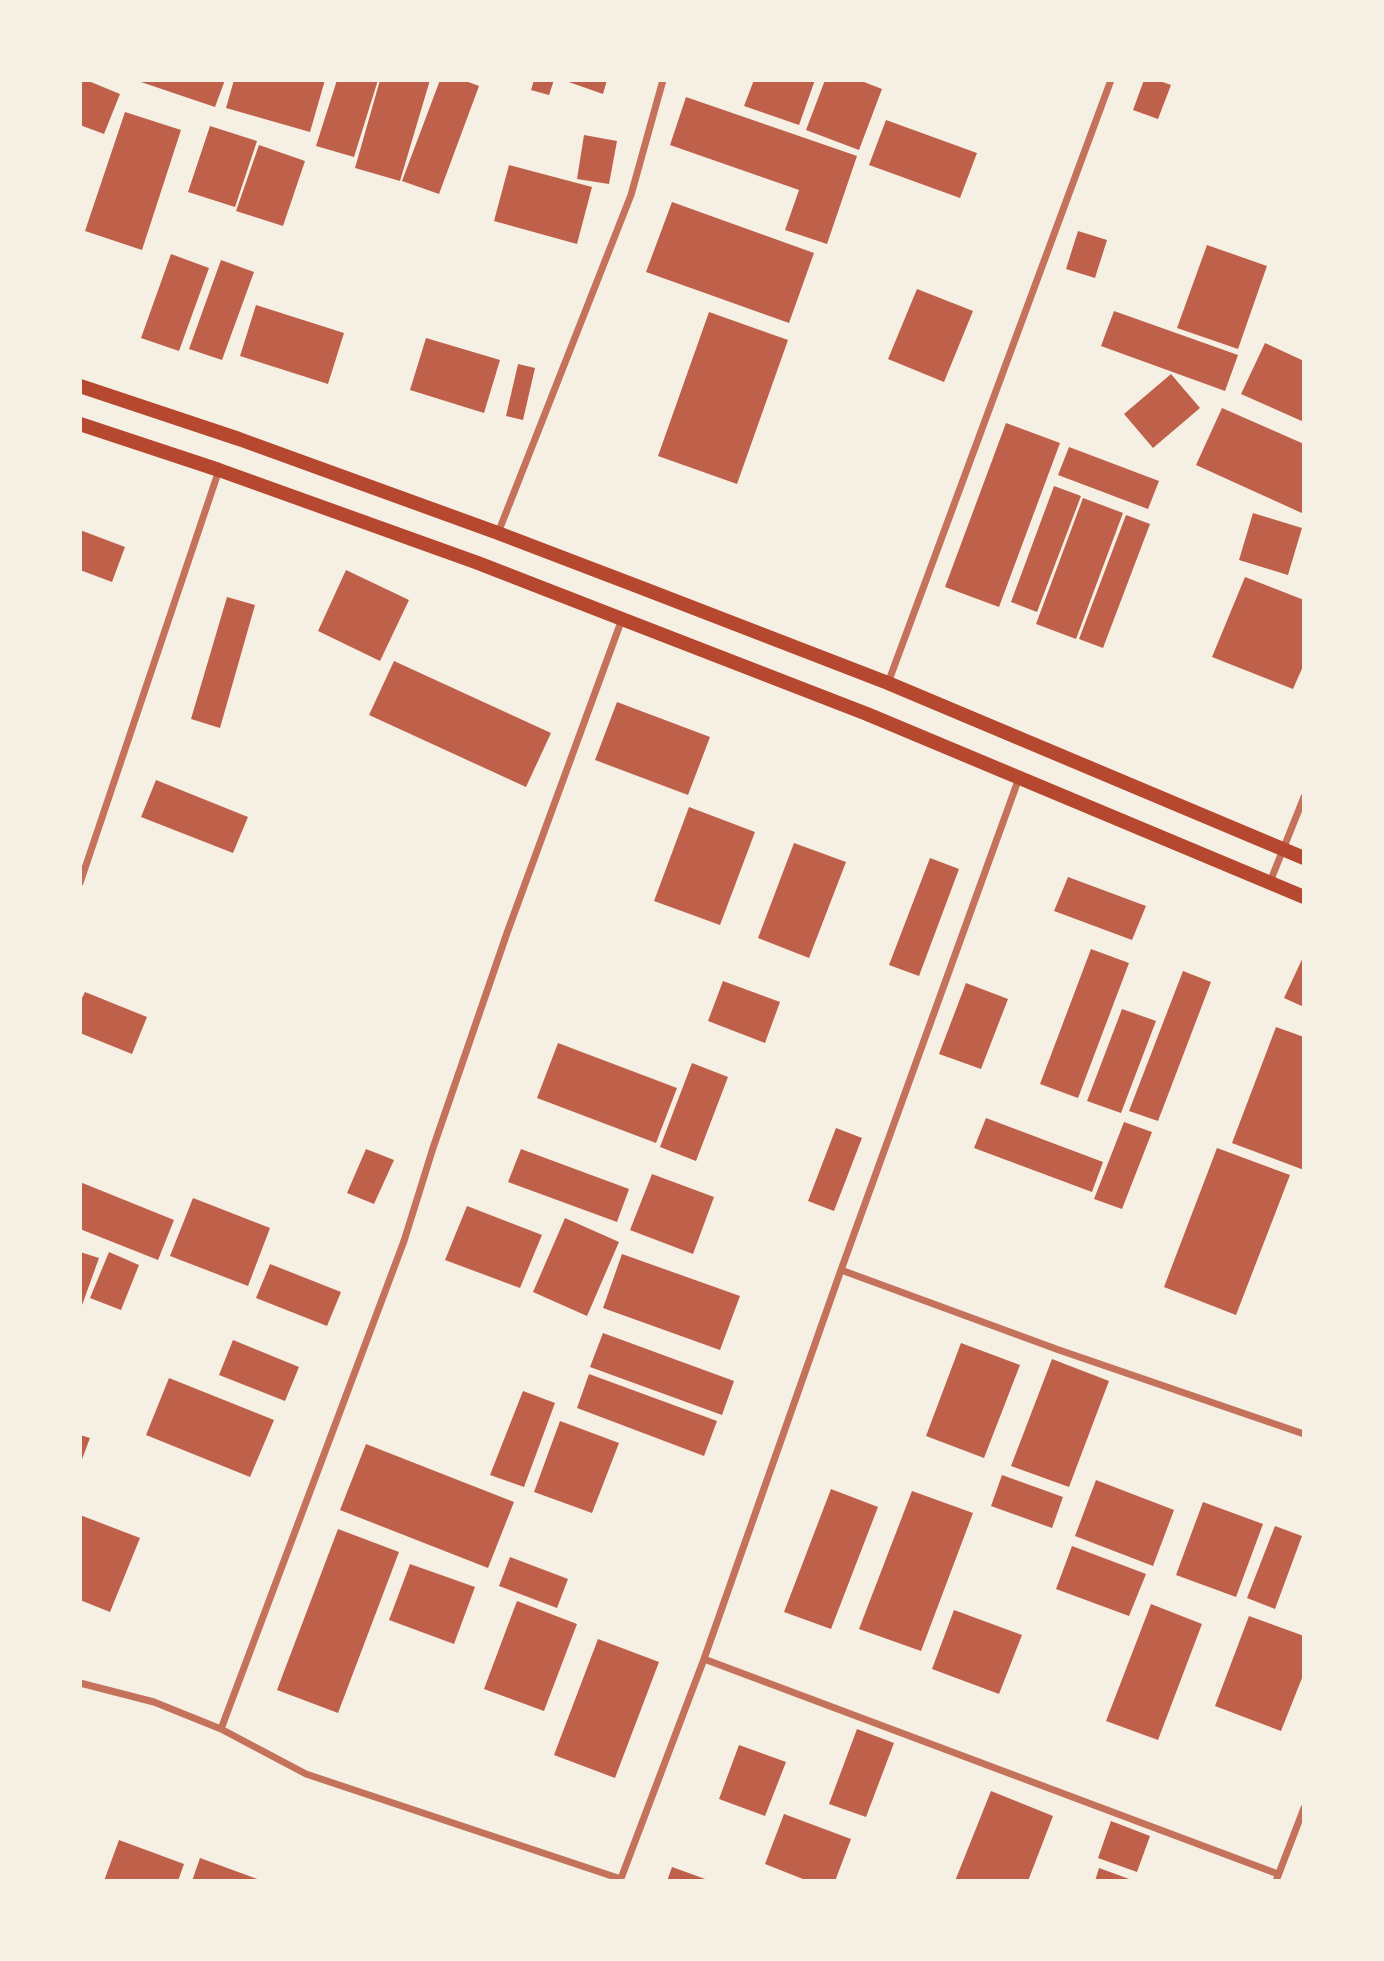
<!DOCTYPE html>
<html>
<head>
<meta charset="utf-8">
<style>
  body { margin:0 }
  #map { position:relative; width:1384px; height:1961px; overflow:hidden; background:#f6efe4; font-family:Roboto,sans-serif }
  canvas { display:block }
  .frame { position:absolute; inset:0; border:82px solid #f6efe4; pointer-events:none }
</style>
</head>
<body>
<div id="map">
<canvas width="1384" height="1961"></canvas>
<div class="frame"></div>
</div>
<script>
const g = document.querySelector('canvas').getContext('2d');
g.lineJoin = 'round';
function fill(path, color) { g.fillStyle = color; g.fill(path, 'evenodd'); }
const poly = rows => new Path2D(rows.map(r => 'M' + r).join(''));
function strokePath(path, color, width, dash) { g.strokeStyle = color; g.lineWidth = width; g.lineCap = dash ? 'butt' : 'round'; g.setLineDash(dash || []); g.stroke(path); }
fill(poly([
  [80,80,86,80,120,94,104,134,80,125],
  [135,80,225,80,215,107],
  [234,80,325,80,310,132,226,108],
  [337,80,378,80,354,157,316,146],
  [380,80,430,80,400,181,355,168],
  [440,80,463,80,479,86,439,194,402,181],
  [534,80,554,80,549,95,531,90],
  [563,80,607,80,603,94],
  [754,80,815,80,799,125,744,106],
  [825,80,859,80,882,89,859,150,806,130],
  [1144,80,1157,80,1171,85,1158,119,1133,110],
  [686,97,857,156,827,244,785,230,799,190,670,145],
  [125,112,181,130,142,250,85,231],
  [886,120,977,153,960,198,869,165],
  [210,126,257,141,235,207,188,192],
  [584,135,617,141,609,184,577,179],
  [259,145,305,161,283,226,236,211],
  [509,165,592,187,577,244,494,221],
  [672,202,814,253,789,323,646,272],
  [1078,231,1107,240,1095,278,1066,269],
  [1207,245,1267,266,1238,349,1177,328],
  [171,254,209,268,179,351,141,338],
  [221,260,254,272,222,360,189,349],
  [917,289,973,311,944,382,888,359],
  [256,305,344,333,328,384,240,356],
  [1114,311,1238,355,1225,391,1101,346],
  [709,312,788,340,737,484,658,456],
  [426,338,500,360,484,413,410,390],
  [1265,343,1304,361,1304,422,1241,394],
  [518,364,535,368,523,420,506,416],
  [1171,374,1200,408,1153,448,1124,414],
  [1222,408,1304,444,1304,514,1196,465],
  [1006,423,1060,443,999,607,945,587],
  [1069,447,1159,481,1148,509,1058,475],
  [1054,486,1081,496,1037,612,1011,602],
  [1083,498,1123,513,1076,639,1036,624],
  [1253,513,1302,528,1288,575,1239,560],
  [1126,515,1150,524,1103,648,1079,639],
  [80,530,125,547,112,582,80,570],
  [346,570,409,600,380,661,318,631],
  [1245,577,1304,600,1304,664,1293,689,1212,657],
  [227,597,255,605,220,728,191,719],
  [394,661,551,733,526,787,369,715],
  [617,702,710,737,688,795,595,760],
  [156,780,248,817,233,853,141,817],
  [689,807,755,832,720,925,654,901],
  [794,843,846,862,809,958,758,938],
  [930,858,959,869,919,976,889,965],
  [1068,877,1146,906,1132,940,1054,911],
  [1091,949,1129,963,1078,1098,1040,1084],
  [1304,955,1304,1007,1284,998],
  [1183,971,1211,982,1158,1121,1129,1111],
  [723,981,780,1002,765,1043,708,1021],
  [966,983,1008,999,981,1069,939,1054],
  [85,992,147,1017,132,1054,80,1033,80,1002],
  [1122,1009,1156,1021,1121,1113,1087,1101],
  [1276,1027,1304,1037,1304,1170,1232,1143],
  [558,1043,677,1088,656,1143,537,1098],
  [692,1063,728,1077,696,1161,660,1147],
  [986,1118,1103,1162,1092,1192,974,1148],
  [1124,1122,1152,1132,1122,1209,1094,1199],
  [836,1128,862,1138,834,1211,808,1201],
  [1217,1148,1290,1175,1236,1315,1164,1287],
  [366,1149,394,1160,374,1204,347,1193],
  [521,1149,629,1189,617,1222,508,1182],
  [652,1174,714,1197,693,1254,630,1230],
  [80,1182,174,1220,158,1260,80,1229],
  [193,1198,270,1228,248,1286,170,1256],
  [467,1206,542,1235,520,1288,445,1260],
  [565,1218,619,1242,587,1316,533,1292],
  [80,1252,99,1258,81,1308,80,1308],
  [109,1252,139,1265,121,1310,90,1298],
  [622,1254,740,1296,720,1350,603,1308],
  [270,1264,341,1292,327,1326,256,1298],
  [603,1333,734,1381,722,1415,590,1367],
  [233,1340,299,1367,285,1401,219,1375],
  [961,1343,1020,1365,984,1458,926,1436],
  [1052,1359,1109,1381,1069,1487,1011,1466],
  [589,1374,717,1421,704,1456,577,1408],
  [169,1378,274,1420,250,1477,146,1435],
  [523,1391,555,1403,524,1487,490,1475],
  [560,1421,619,1443,592,1513,534,1492],
  [80,1435,90,1438,81,1462,80,1462],
  [366,1444,514,1502,488,1568,340,1510],
  [1002,1475,1063,1497,1052,1528,991,1506],
  [1096,1480,1174,1510,1153,1566,1075,1536],
  [831,1489,878,1507,831,1629,784,1612],
  [912,1491,973,1513,921,1651,859,1629],
  [1203,1502,1263,1524,1236,1597,1176,1575],
  [80,1515,140,1538,110,1612,80,1600],
  [1275,1526,1302,1536,1275,1609,1247,1598],
  [338,1529,399,1552,338,1713,277,1690],
  [1072,1546,1146,1574,1129,1616,1056,1589],
  [510,1557,568,1579,557,1608,499,1586],
  [410,1564,475,1587,454,1644,389,1620],
  [517,1601,577,1624,544,1711,484,1689],
  [1151,1604,1202,1624,1158,1740,1106,1721],
  [954,1610,1022,1635,999,1694,932,1669],
  [1249,1616,1304,1636,1304,1673,1281,1731,1215,1706],
  [598,1639,659,1662,615,1778,554,1755],
  [857,1729,894,1743,866,1817,829,1804],
  [739,1745,786,1762,765,1816,719,1799],
  [991,1791,1053,1816,1028,1881,955,1881],
  [784,1814,851,1839,835,1881,808,1881,765,1864],
  [1111,1821,1150,1836,1137,1872,1098,1858],
  [119,1840,184,1864,178,1881,104,1881],
  [200,1858,260,1880,260,1881,192,1881],
  [672,1867,708,1880,708,1881,667,1881],
  [1099,1868,1132,1880,1131,1881,1095,1881]
]), '#bf614a');
strokePath(poly([
  [498,533,631,195,663,80],
  [888,683,1111,80],
  [1270,882,1304,797],
  [80,883,219,470],
  [841,1270,1059,1350,1304,1434],
  [704,1659,1278,1874],
  [80,1683,154,1702,221,1729,306,1774,621,1879],
  [221,1729,404,1241,433,1148,507,933,622,619],
  [620,1881,704,1659,841,1270,1019,778],
  [1276,1881,1304,1808]
]), '#c5725c', 7);
strokePath(poly([
  [80,386,239,439,498,533,642,588,888,683,1304,858],
  [80,424,219,470,478,563,622,619,867,714,1304,897]
]), '#b5482f', 14);
</script>
</body>
</html>
